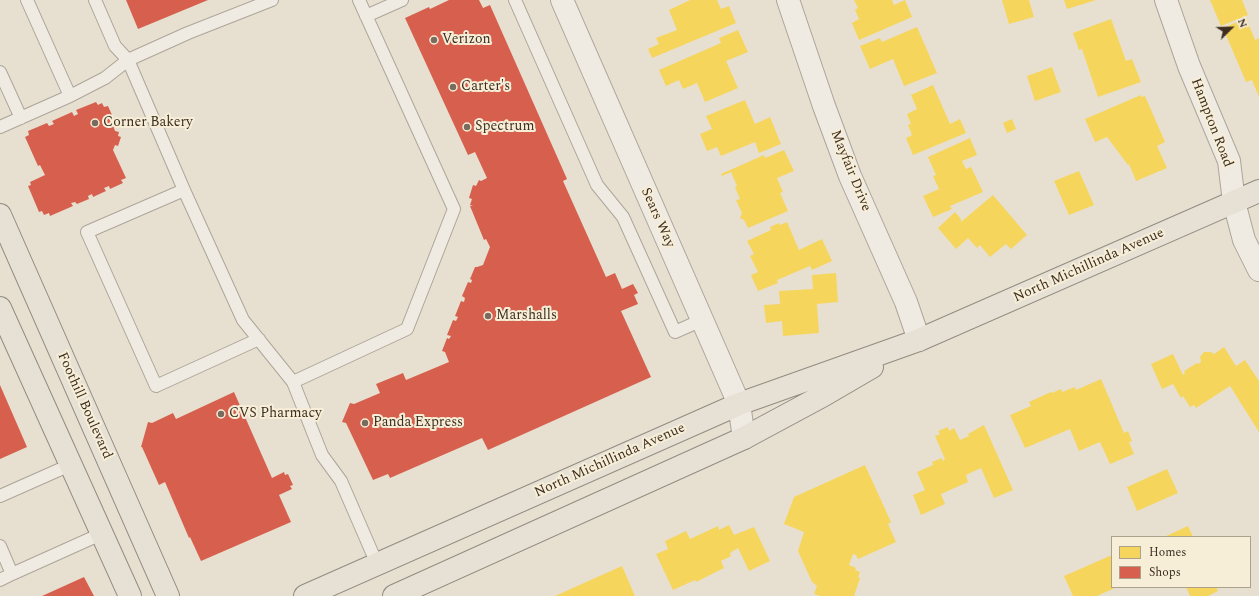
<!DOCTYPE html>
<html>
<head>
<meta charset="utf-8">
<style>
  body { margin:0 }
  #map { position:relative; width:1259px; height:596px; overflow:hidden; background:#e7e0d1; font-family:Spectral,serif }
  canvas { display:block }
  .legend { position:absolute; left:1111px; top:536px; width:140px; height:52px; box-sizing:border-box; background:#f7eed8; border:1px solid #ada18e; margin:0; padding:5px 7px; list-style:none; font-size:12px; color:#3d2e20 }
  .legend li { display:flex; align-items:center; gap:8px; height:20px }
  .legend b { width:20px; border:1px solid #ada18e }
  .north { position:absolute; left:1211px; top:8px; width:40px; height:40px; -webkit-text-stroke:3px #f7eed8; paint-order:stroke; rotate:67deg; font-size:11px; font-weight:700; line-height:16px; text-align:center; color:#3d2e20 }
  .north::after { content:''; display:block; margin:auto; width:14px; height:18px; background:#3d2e20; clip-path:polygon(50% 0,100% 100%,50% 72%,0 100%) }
</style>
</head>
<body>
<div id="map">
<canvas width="1259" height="596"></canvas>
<ul class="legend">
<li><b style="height:11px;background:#f6d55c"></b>Homes</li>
<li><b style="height:11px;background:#d6604d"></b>Shops</li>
</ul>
<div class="north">N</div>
</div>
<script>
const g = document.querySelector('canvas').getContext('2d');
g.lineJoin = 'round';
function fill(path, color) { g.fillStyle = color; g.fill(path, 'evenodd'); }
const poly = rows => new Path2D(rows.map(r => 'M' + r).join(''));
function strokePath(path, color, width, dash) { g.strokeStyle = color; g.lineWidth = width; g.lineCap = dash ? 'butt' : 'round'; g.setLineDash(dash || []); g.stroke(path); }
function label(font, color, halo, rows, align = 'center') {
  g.font = font + ' Spectral,serif'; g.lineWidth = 4; g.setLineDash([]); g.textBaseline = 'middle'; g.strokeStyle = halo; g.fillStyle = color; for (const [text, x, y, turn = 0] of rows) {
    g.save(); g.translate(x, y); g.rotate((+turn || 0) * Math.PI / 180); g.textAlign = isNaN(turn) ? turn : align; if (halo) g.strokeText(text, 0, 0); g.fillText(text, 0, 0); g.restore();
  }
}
fill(poly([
  [690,0,717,0,721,9,729,6,736,23,652,58,648,49,659,44,656,38,677,30,669,10],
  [854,0,892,0,894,5,905,0,912,17,859,40,852,23,859,19,855,10,858,8],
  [1002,0,1029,0,1034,17,1009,24],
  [1064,0,1096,0,1067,9],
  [1210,0,1242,0,1248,15,1221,26],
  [1246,18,1255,40,1259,38,1259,97,1252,80,1246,82,1223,28],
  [1111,19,1126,61,1132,59,1141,82,1098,97,1082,49,1079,50,1073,33],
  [917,27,937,73,904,86,893,59,870,69,860,46,880,38,882,42],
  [738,30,748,52,726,61,738,88,705,102,697,83,683,89,679,80,666,86,659,70,721,43,719,38],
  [1052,67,1061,92,1035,101,1027,76],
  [933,85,950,124,960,119,966,133,913,155,906,138,912,135,908,125,911,124,907,114,917,109,911,95],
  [1141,95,1141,97,1145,96,1165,142,1157,146,1167,168,1136,181,1129,164,1128,165,1107,137,1095,142,1085,119],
  [745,100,755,124,770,117,781,144,759,153,755,142,721,156,717,147,707,151,700,134,712,129,706,116],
  [1012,119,1016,129,1007,133,1003,123],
  [970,138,977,155,962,161,966,169,971,167,983,192,950,206,952,209,933,217,923,196,939,189,933,176,936,175,928,157],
  [784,150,794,171,777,178,783,192,780,193,788,211,748,228,744,220,740,218,742,213,736,200,740,199,735,187,737,186,731,172,722,176,721,174,764,155,765,158],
  [1079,171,1094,205,1069,215,1054,181],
  [993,195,1027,235,1011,249,1006,244,990,257,980,245,977,248,968,238,956,249,938,228,955,212,961,219,961,222],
  [787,222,799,250,822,239,832,261,812,270,810,266,777,280,778,283,758,291,751,275,758,272,750,256,754,254,747,241,771,230,770,227,779,223,780,225],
  [836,273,838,302,817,304,819,333,783,336,782,321,766,323,764,305,780,304,779,291,813,289,812,275],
  [1224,347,1236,366,1245,360,1259,381,1259,432,1230,386,1196,408,1194,405,1190,407,1183,396,1181,398,1173,384,1162,389,1151,364,1173,354,1183,375,1185,373,1184,371,1197,363,1198,364,1201,362,1200,357,1204,352,1211,352,1214,354],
  [1101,379,1124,433,1128,431,1132,441,1129,442,1134,454,1110,464,1100,442,1079,451,1070,429,1025,448,1010,415,1031,406,1029,402,1051,392,1052,393,1061,389,1062,392,1075,387,1076,390],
  [984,425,1013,490,994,498,981,468,966,475,968,482,941,494,945,504,921,515,913,495,925,490,917,472,933,465,932,462,942,458,943,461,945,459,935,436,940,434,938,431,948,427,949,431,954,428,960,440,969,436,968,434],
  [865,465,891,522,888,524,896,542,858,559,856,555,853,554,849,565,856,568,855,570,860,572,858,577,860,578,854,596,820,596,814,594,817,586,812,582,798,551,804,532,784,524,794,497],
  [1167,469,1178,493,1137,511,1127,487],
  [729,525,734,535,754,527,770,561,749,571,738,548,730,553,731,556,721,561,724,568,696,582,695,580,673,590,656,554,668,549,665,541,686,531,690,539,718,526,719,530],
  [1188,526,1193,537,1164,537],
  [1112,555,1112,587,1117,587,1097,596,1073,596,1064,576],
  [622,566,635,596,555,596],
  [1186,587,1216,587,1218,591,1208,596,1190,596]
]), '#f6d55c');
fill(poly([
  [126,0,208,0,138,29],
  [449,0,479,0,483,8,490,5,567,179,563,181,606,277,615,273,622,289,633,284,638,293,634,295,638,304,621,311,651,377,488,450,482,438,390,478,388,474,373,480,346,423,342,422,350,403,354,404,380,393,376,384,403,373,406,380,449,362,445,352,442,351,447,338,449,339,451,336,447,335,453,320,456,321,458,317,455,316,461,301,464,302,465,298,462,296,468,282,471,283,472,280,470,279,475,267,477,267,483,265,490,247,486,239,484,240,470,206,473,205,470,205,472,199,469,198,473,185,476,186,479,180,481,181,487,178,475,152,468,155,405,18,429,7,430,9],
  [96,102,98,105,102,103,104,107,108,106,116,124,113,125,115,131,119,132,118,136,121,137,118,146,115,145,113,150,126,178,121,180,123,183,110,189,109,186,104,188,106,191,93,197,92,194,88,196,89,199,77,204,75,202,71,203,73,206,50,216,49,213,44,215,42,211,39,212,28,186,31,185,30,182,45,175,40,165,38,166,25,137,29,135,28,131,47,123,49,126,54,124,52,121,72,112,74,116,78,114,76,110],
  [0,385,27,447,0,459],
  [234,392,272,478,284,472,285,475,288,474,293,485,290,486,292,489,279,495,291,522,201,561,190,537,189,538,165,482,159,485,142,447,141,447,148,422,152,423,173,413,176,419],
  [84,577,94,596,42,596]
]), '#d6604d');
const service = poly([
  [27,0,70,96],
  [95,0,115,46,128,60,184,190,243,320,293,382,322,455,341,481,377,564],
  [515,0,597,185,623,217,675,332,702,320],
  [366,16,402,0],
  [0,72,21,118],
  [0,127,70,96,105,78,128,60,188,33,272,0],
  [184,190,87,232,156,386,259,339],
  [293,382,407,329,454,209,359,0],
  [0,496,70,465],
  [0,546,12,574,101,534],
  [0,580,12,574]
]);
const minor = poly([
  [562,0,739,404,744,438],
  [788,0,824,106,850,176,906,302,919,340],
  [1166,0,1189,66,1229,161,1234,202,1244,240,1259,270]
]);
const primary = poly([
  [0,215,168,596],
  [0,308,130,596],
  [305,596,739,404,919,340,1259,191],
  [394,596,744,438,824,395,872,367]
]);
strokePath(service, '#ada599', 14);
strokePath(minor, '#ada599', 24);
strokePath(primary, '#928b80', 24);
strokePath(service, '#efebe3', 12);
strokePath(minor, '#efebe3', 22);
strokePath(primary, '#e6e1d4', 22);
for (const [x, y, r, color] of [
  [434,40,4,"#786c5e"],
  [453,87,4,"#786c5e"],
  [95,123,4,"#786c5e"],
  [467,127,4,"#786c5e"],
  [488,316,4,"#786c5e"],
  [221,414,4,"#786c5e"],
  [365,423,4,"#786c5e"]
]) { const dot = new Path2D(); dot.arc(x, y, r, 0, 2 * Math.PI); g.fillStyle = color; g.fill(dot); strokePath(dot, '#f7eed8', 1.5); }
label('14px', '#3d2e20', '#f7eed8', [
  ["Verizon",442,40],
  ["Carter's",461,87],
  ["Corner Bakery",103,123],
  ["Spectrum",475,127],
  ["Marshalls",496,316],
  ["CVS Pharmacy",229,414],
  ["Panda Express",373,423]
], 'left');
label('14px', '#3d2e20', '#f7eed8', [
  ["Hampton Road",1211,123,69],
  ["Mayfair Drive",850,171,68],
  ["Sears Way",657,218,66],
  ["North Michillinda Avenue",1089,266,-24],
  ["Foothill Boulevard",84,406,66],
  ["North Michillinda Avenue",610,461,-24]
]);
</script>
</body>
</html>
